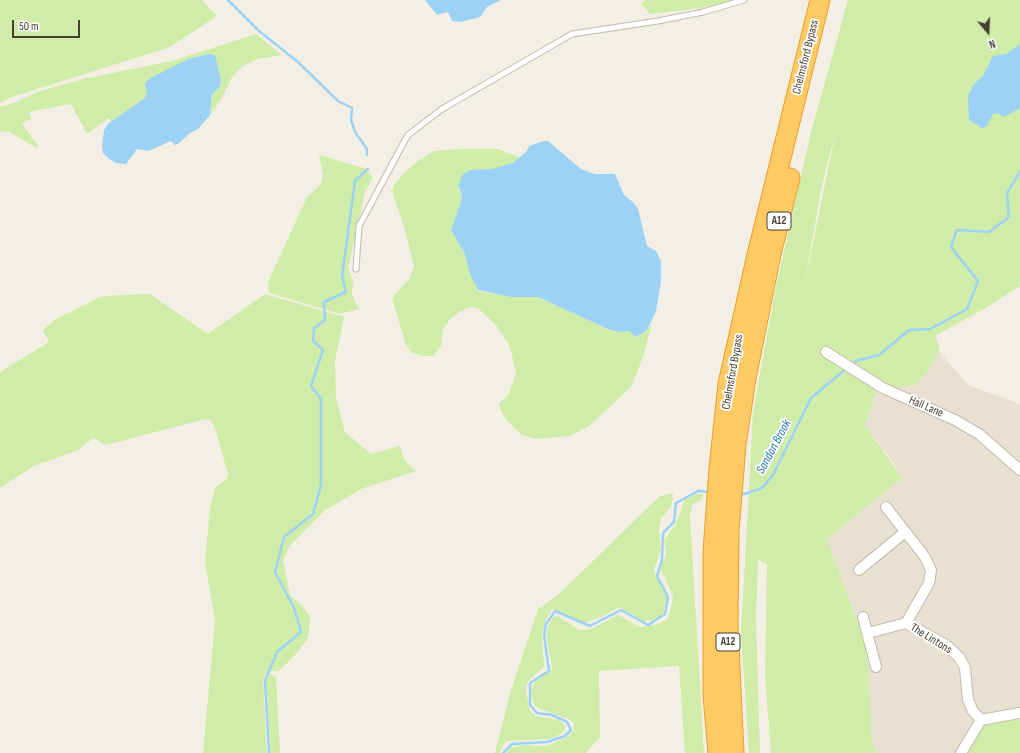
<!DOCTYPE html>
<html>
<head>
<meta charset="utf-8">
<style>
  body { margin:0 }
  #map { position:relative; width:1020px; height:753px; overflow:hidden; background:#f4efe4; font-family:"Sofia Sans Condensed",sans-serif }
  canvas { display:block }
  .north { position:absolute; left:968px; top:12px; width:40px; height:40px; -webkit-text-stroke:3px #fff; paint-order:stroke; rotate:161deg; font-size:11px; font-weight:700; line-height:16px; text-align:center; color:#463f33 }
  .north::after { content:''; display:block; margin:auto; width:14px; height:18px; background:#463f33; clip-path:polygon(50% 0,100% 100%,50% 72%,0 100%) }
  .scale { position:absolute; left:12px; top:20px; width:68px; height:18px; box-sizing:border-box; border:2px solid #463f33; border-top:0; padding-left:5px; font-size:12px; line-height:14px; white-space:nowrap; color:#463f33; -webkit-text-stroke:3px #fff; paint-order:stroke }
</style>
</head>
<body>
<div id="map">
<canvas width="1020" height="753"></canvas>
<div class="north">N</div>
<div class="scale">50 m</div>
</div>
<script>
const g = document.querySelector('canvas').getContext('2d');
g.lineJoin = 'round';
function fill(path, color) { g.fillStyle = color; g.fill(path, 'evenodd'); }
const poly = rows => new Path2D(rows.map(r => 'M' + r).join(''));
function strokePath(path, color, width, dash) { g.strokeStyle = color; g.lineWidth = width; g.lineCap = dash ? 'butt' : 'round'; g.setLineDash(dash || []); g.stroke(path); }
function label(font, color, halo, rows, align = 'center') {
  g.font = font + ' "Sofia Sans Condensed",sans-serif'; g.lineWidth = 3.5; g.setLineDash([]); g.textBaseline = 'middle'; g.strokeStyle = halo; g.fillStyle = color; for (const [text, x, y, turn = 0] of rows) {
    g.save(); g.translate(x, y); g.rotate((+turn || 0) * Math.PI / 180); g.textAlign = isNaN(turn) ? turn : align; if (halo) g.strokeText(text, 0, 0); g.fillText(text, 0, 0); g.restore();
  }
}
fill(poly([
  [938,350,968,385,1020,404,1020,711,982,726,965,753,877,753,872,741,867,649,827,539,902,478,892,461,865,425,877,390,927,373]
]), '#e8e1d2');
fill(poly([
  [0,0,202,0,217,16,170,47,9,98,0,103],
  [645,0,741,0,734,4,650,14,641,3],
  [848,0,1020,0,1020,286,984,309,935,336,940,347,927,373,915,385,877,390,865,425,902,478,827,539,867,649,872,741,877,753,771,753,765,675,767,564,758,560,756,619,760,753,749,753,741,634,753,413,775,291,811,132],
  [836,130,804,288,821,189],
  [256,34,282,55,258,59,241,67,232,77,222,98,210,115,212,94,220,87,221,80,214,54,147,93,145,98,137,105,108,124,111,120,109,118,87,134,71,104,29,112,32,119,22,123,38,146,36,148,8,131,0,132,0,107,15,103,37,92,83,79,172,61],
  [459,149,498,149,521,158,513,163,458,187,462,195,461,202,451,230,465,254,478,291,511,297,538,297,608,329,619,332,629,331,637,337,647,330,652,322,643,357,631,387,589,426,570,436,536,439,522,435,508,422,501,411,499,404,508,395,516,374,512,355,509,345,496,325,479,309,471,307,461,311,450,319,443,330,441,346,433,356,424,356,412,353,406,345,392,298,410,278,414,266,403,223,392,191,394,185,403,174,419,160,434,151],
  [319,155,364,168,373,177,365,192,348,268,353,280,352,295,359,309,340,314,269,293,268,282,307,197,321,184,323,175],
  [150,294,208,334,265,294,344,317,335,361,336,399,345,432,371,454,400,446,405,461,416,471,361,489,324,511,289,547,283,561,290,595,303,607,310,617,309,630,307,640,294,656,279,671,267,671,263,681,264,698,262,699,264,700,267,753,203,753,215,620,205,562,210,509,215,487,226,480,228,474,215,428,210,420,205,419,106,445,93,438,78,450,34,466,0,488,0,372,49,342,43,330,56,319,102,296],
  [673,493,671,507,661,518,659,529,661,550,654,569,656,577,664,586,667,595,663,614,658,620,643,621,619,607,599,618,584,623,561,612,552,609,546,619,542,635,544,667,530,679,527,684,526,691,530,711,536,716,559,720,565,726,565,730,559,735,549,739,506,741,499,753,495,753,511,690,538,609,558,595,660,496],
  [696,494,703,494,702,500,692,504,690,516,704,753,685,753,679,666,599,671,600,737,586,753,506,753,510,748,523,745,544,746,552,744,569,736,573,731,574,723,569,719,538,708,534,704,531,693,534,683,551,671,552,666,547,642,547,630,552,618,558,616,578,629,584,630,591,629,618,615,640,627,655,625,667,620,672,605,673,595,660,568,666,554,664,540,676,524,685,499],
  [269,673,276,677,280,753,270,753,267,700,269,699,267,698,266,683],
  [1018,719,1020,720,1020,753,966,753,982,726]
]), '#cfeca9');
fill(poly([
  [425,0,501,0,487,7,480,17,460,22,452,21,448,12,437,15],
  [1020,44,1020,108,1004,117,998,113,993,114,987,126,982,128,969,120,968,96,974,84,983,76,993,56,1006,54],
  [209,54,215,55,221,80,220,87,212,94,210,115,198,129,190,133,178,144,175,145,171,141,148,151,137,149,126,164,116,163,108,158,103,153,102,147,104,130,108,124,145,98,147,93,145,84,149,79,188,59],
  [544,141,548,141,581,169,595,174,615,174,624,195,634,203,638,209,647,246,656,251,661,261,661,282,656,311,647,330,636,337,629,331,619,332,608,329,538,297,511,297,478,290,470,274,465,254,451,230,461,202,462,194,458,186,463,174,471,170,492,169,513,163,527,151,529,146]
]), '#9bd2f6');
strokePath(poly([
  [228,0,259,31,298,62,338,101,352,108,351,120,355,132,367,149,367,155],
  [851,365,856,361,879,355,909,330,930,329,967,309,978,281,951,247,957,230,989,232,1009,217,1007,193,1020,172],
  [740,493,745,494,762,488,773,475,811,398,847,368],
  [269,753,265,681,277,652,301,632,294,608,275,572,284,537,313,514,321,485,321,399,311,386,323,350,313,341,314,328,325,320,324,302,346,292,342,276,355,181,368,169],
  [503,753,512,744,547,742,565,736,571,730,567,722,552,715,537,713,530,705,530,683,549,671,544,635,546,624,555,611,590,626,621,610,648,625,665,614,668,597,657,576,662,560,663,533,674,522,676,503,698,491,711,492]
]), '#9bd2f6', 2.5);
const lane = poly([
  [356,269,359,226,404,142,408,135,442,109,572,34,658,21,703,12,744,0]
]);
const street = poly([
  [826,352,883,388,955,420,979,434,1020,470],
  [886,507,925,557,931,570,929,583,906,623,946,645,959,657,965,668,968,700,973,711,981,720,1020,713],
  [859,570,905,532],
  [863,617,876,667],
  [868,633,906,623],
  [961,753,981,720]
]);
const highway = poly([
  [718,753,713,695,713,552,719,468,728,384,756,259,820,0],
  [734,753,728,625,729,531,736,445,746,378,771,254,790,178]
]);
strokePath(lane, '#c3b9a9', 7);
strokePath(street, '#c3b9a9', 12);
strokePath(highway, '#ea9f28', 21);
strokePath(lane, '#fff', 5);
strokePath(street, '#fff', 10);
strokePath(highway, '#ffc964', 19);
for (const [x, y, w] of [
  [779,221,24],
  [728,642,24]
]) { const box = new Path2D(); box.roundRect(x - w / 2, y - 9, w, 18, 3); g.fillStyle = '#fff'; g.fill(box); strokePath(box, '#463f33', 1); }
label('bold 11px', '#463f33', null, [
  ["A12",779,221],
  ["A12",728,642]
]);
label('12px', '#463f33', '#fff', [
  ["Chelmsford Bypass",806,57,-76],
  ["Chelmsford Bypass",733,372,-80],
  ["Hall Lane",926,407,24],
  ["The Lintons",931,639,32]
]);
label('italic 13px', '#2378b2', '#fff', [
  ["Sandon Brook",774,447,-62]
]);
</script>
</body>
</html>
